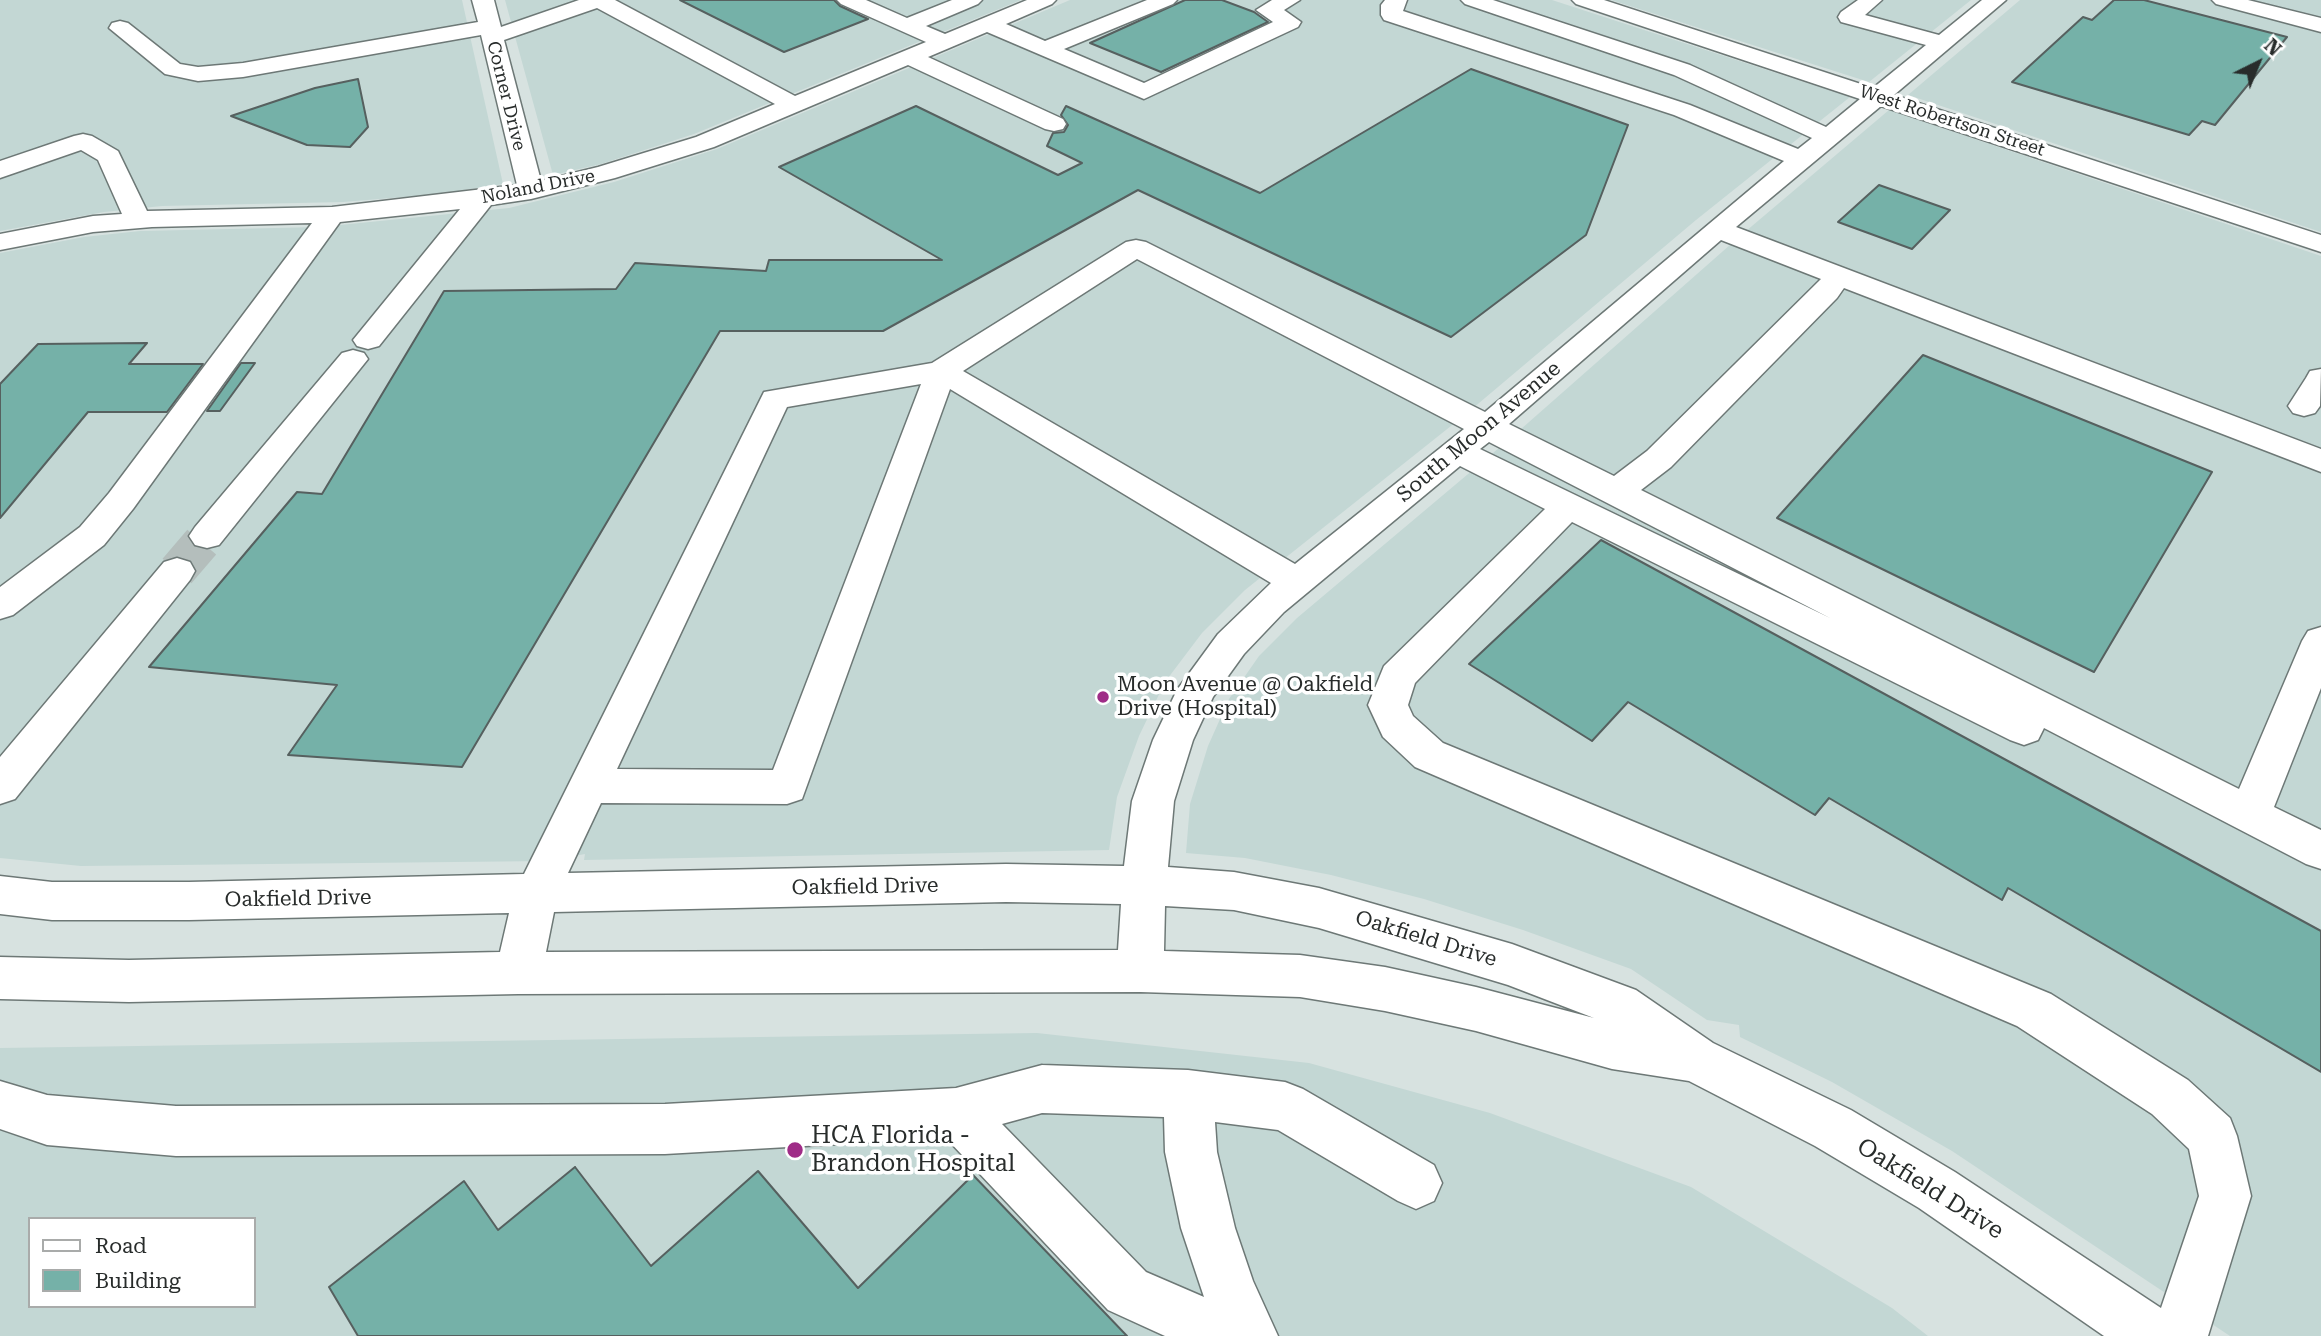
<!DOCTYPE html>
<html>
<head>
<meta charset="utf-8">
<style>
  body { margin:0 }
  #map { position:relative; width:2321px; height:1336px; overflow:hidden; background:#d7e2e0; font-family:"Roboto Serif",serif }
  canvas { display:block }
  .legend { position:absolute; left:28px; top:1217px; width:228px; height:91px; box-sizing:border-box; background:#fff; border:2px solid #a9abaa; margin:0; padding:9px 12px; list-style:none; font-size:21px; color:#282c2b }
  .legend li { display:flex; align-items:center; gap:14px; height:35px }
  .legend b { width:35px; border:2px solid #a9abaa }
  .north { position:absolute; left:2223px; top:28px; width:70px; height:70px; -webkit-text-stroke:5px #fff; paint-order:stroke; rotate:43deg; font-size:19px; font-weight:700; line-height:28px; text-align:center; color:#282c2b }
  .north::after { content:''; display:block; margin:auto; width:24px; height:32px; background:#282c2b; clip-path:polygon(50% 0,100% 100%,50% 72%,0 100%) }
</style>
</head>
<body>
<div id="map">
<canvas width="2321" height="1336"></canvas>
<ul class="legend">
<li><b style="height:9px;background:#fff"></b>Road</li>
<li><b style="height:19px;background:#75b1a8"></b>Building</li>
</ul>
<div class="north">N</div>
</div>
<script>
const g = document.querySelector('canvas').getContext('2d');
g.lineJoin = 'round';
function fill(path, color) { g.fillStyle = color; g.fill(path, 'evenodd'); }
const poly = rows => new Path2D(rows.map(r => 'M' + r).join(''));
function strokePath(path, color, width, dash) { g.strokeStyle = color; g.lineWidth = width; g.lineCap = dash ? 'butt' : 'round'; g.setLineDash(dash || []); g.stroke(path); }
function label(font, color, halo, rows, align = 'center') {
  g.font = font + ' "Roboto Serif",serif'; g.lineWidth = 7; g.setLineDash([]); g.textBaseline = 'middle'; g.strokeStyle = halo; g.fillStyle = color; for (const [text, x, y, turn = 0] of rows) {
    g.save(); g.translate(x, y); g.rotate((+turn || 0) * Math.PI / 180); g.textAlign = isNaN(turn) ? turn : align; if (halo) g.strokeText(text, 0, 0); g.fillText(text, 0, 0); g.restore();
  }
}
fill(poly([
  [0,0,462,0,503,184,439,194,343,202,162,206,104,212,0,231],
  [505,0,1021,0,694,134,601,164,553,175],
  [1070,0,1552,0,1850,97,1696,220,1466,414,1245,590,1202,633,1165,682,1139,736,1117,797,1109,850,584,860,585,854,548,861,81,866,0,858,0,253,84,237,140,231,320,227,509,208,614,182,717,149],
  [1611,0,1971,0,1869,82],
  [2020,0,2321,0,2321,232,1908,95],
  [1889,110,2321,256,2321,1336,2230,1336,1952,1151,1832,1082,1740,1037,1739,1025,1707,1020,1631,969,1523,930,1424,899,1331,875,1245,858,1186,853,1190,804,1208,746,1229,699,1259,656,1297,618,1512,437,1739,237],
  [1037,1033,1309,1063,1490,1113,1691,1187,1892,1308,1928,1336,0,1336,0,1048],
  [30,1219,254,1219,254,1306,30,1306]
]), '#c3d7d4');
const building = poly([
  [680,0,834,0,840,6,868,19,784,52,680,0],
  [1185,0,1222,0,1254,12,1268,22,1161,72,1090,43,1185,0],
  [2114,0,2144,0,2287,37,2215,125,2202,121,2189,135,2012,82,2083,17,2092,20,2114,0],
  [1471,69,1628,125,1586,235,1451,337,1138,190,883,331,720,331,462,767,288,755,337,685,149,667,297,492,322,494,444,291,616,289,635,263,766,271,769,260,942,260,779,167,916,106,1058,175,1082,163,1047,146,1053,133,1064,132,1068,125,1061,115,1066,106,1260,193,1471,69],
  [358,79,368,127,350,147,307,145,231,116,315,88,358,79],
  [1879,185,1950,210,1912,249,1838,222,1879,185],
  [147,343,129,364,203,364,167,412,88,412,0,518,0,384,38,344,147,343],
  [1923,355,2212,472,2094,672,1777,518,1923,355],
  [241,363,255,363,220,411,207,411,241,363],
  [1601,540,2321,931,2321,1072,2008,888,2002,900,1829,798,1815,815,1628,702,1592,741,1469,664,1601,540],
  [575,1167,651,1266,758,1171,858,1288,973,1175,1127,1336,358,1336,329,1287,464,1181,498,1230,575,1167]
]);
fill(building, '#75b1a8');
strokePath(building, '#56605f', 2);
strokePath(poly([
  [177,571,207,536]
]), '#b4bebc', 38, [38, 19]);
const minor = poly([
  [472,0,494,0,501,27,579,0,615,0,795,96,926,42,841,4,837,0,866,0,907,18,952,0,982,0,978,4,926,26,945,34,1027,0,1056,0,1052,4,1006,24,1045,41,1147,0,1177,0,1173,4,1064,49,1144,83,1273,22,1256,10,1272,0,1300,0,1284,10,1301,22,1298,27,1144,99,987,32,928,57,1063,119,1066,124,1063,129,1054,131,1045,129,908,65,714,147,615,178,531,199,491,205,379,346,368,349,357,346,353,340,460,209,340,222,133,509,104,545,13,615,0,619,0,587,80,527,109,493,312,223,152,227,93,232,0,250,0,234,93,216,122,214,98,160,81,150,0,178,0,161,74,136,83,134,92,136,118,151,147,211,332,207,517,185,481,35,243,77,198,81,165,74,109,28,112,23,120,21,128,23,180,64,198,67,243,63,478,22,472,0],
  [597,8,775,104,696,137,598,167,541,181,504,40,597,8],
  [1385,0,1407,0,1403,11,1690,105,1798,149,1812,138,1674,75,1465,4,1461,0,1493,0,1690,65,1826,127,1860,99,1576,4,1572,0,1604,0,1873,88,1926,45,1841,22,1838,17,1841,12,1858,0,1882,0,1865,15,1939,35,1982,0,2006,0,1894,95,2321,235,2321,252,1881,106,1736,227,2321,449,2321,472,1844,288,1837,298,1671,467,1641,490,2239,789,2302,641,2308,631,2321,627,2321,688,2274,807,2321,830,2321,869,2306,864,2044,728,2038,740,2024,745,2010,740,1572,522,1415,683,1408,705,1413,716,1443,743,2051,994,2188,1080,2230,1118,2237,1136,2251,1196,2208,1336,2104,1336,1919,1208,1815,1146,1689,1081,1612,1069,1476,1031,1385,1011,1300,997,1140,992,518,994,129,1002,0,999,0,957,129,960,500,952,509,913,189,920,52,920,0,914,0,876,52,882,189,882,524,874,764,392,932,363,1126,242,1136,240,1146,242,1485,412,1784,161,1674,115,1384,20,1381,15,1381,5,1385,0],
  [1721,240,1821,279,1647,451,1614,476,1509,424,1721,240],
  [1137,259,1464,429,1295,564,963,371,1137,259],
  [921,384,773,770,617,769,787,407,921,384],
  [950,389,1271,583,1218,634,1177,690,1153,740,1132,801,1124,866,1006,864,568,873,601,803,787,804,802,799,950,389],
  [1489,442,1830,618,1480,449,1489,442],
  [1460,466,1545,509,1384,666,1368,705,1383,737,1415,767,2017,1026,2152,1114,2189,1149,2199,1196,2161,1308,1955,1172,1851,1110,1713,1043,1636,990,1512,944,1319,888,1234,872,1168,867,1174,801,1193,740,1213,697,1244,654,1284,612,1460,466],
  [1006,902,1121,904,1118,950,546,952,554,912,1006,902],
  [1165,906,1234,910,1319,928,1508,985,1594,1018,1476,987,1385,967,1300,955,1164,951,1165,906],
  [2212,0,2248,0,2321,18,2321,32,2216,4,2212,0],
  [353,350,364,353,368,359,219,545,207,548,195,545,189,536,195,527,342,353,353,350],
  [2321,369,2320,406,2315,413,2304,416,2293,413,2288,406,2306,378,2310,371,2321,369],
  [177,558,190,562,195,571,190,580,15,799,0,804,0,757,164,562,177,558],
  [1042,1065,1188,1070,1285,1082,1303,1089,1434,1165,1442,1183,1434,1201,1416,1209,1398,1201,1278,1130,1215,1122,1217,1152,1235,1228,1253,1281,1278,1336,1165,1336,1108,1310,946,1138,665,1154,176,1156,47,1145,0,1129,0,1081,47,1095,176,1106,665,1104,956,1088,1042,1065],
  [1042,1113,1164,1117,1165,1152,1181,1228,1204,1297,1146,1272,1002,1124,1042,1113]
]);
strokePath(minor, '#6d7876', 3);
fill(minor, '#fff');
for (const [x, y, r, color] of [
  [1103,697,7,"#9f2c87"],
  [795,1150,9,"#9f2c87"]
]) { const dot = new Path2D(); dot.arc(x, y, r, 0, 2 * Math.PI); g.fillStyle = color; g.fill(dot); strokePath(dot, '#fff', 2.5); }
label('18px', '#282c2b', '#fff', [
  ["Corner Drive",506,96,76],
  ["West Robertson Street",1952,121,18],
  ["Noland Drive",538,187,-11]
]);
label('21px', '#282c2b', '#fff', [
  ["South Moon Avenue",1479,432,-40],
  ["Oakfield Drive",865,887,-1],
  ["Oakfield Drive",298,899,-1],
  ["Oakfield Drive",1426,939,17]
]);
label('21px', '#282c2b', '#fff', [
  ["Moon Avenue @ Oakfield",1117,685],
  ["Drive (Hospital)",1117,709]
], 'left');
label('24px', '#282c2b', '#fff', [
  ["HCA Florida -",811,1136],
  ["Brandon Hospital",811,1164]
], 'left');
label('24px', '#282c2b', '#fff', [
  ["Oakfield Drive",1930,1189,32]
]);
</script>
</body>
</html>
